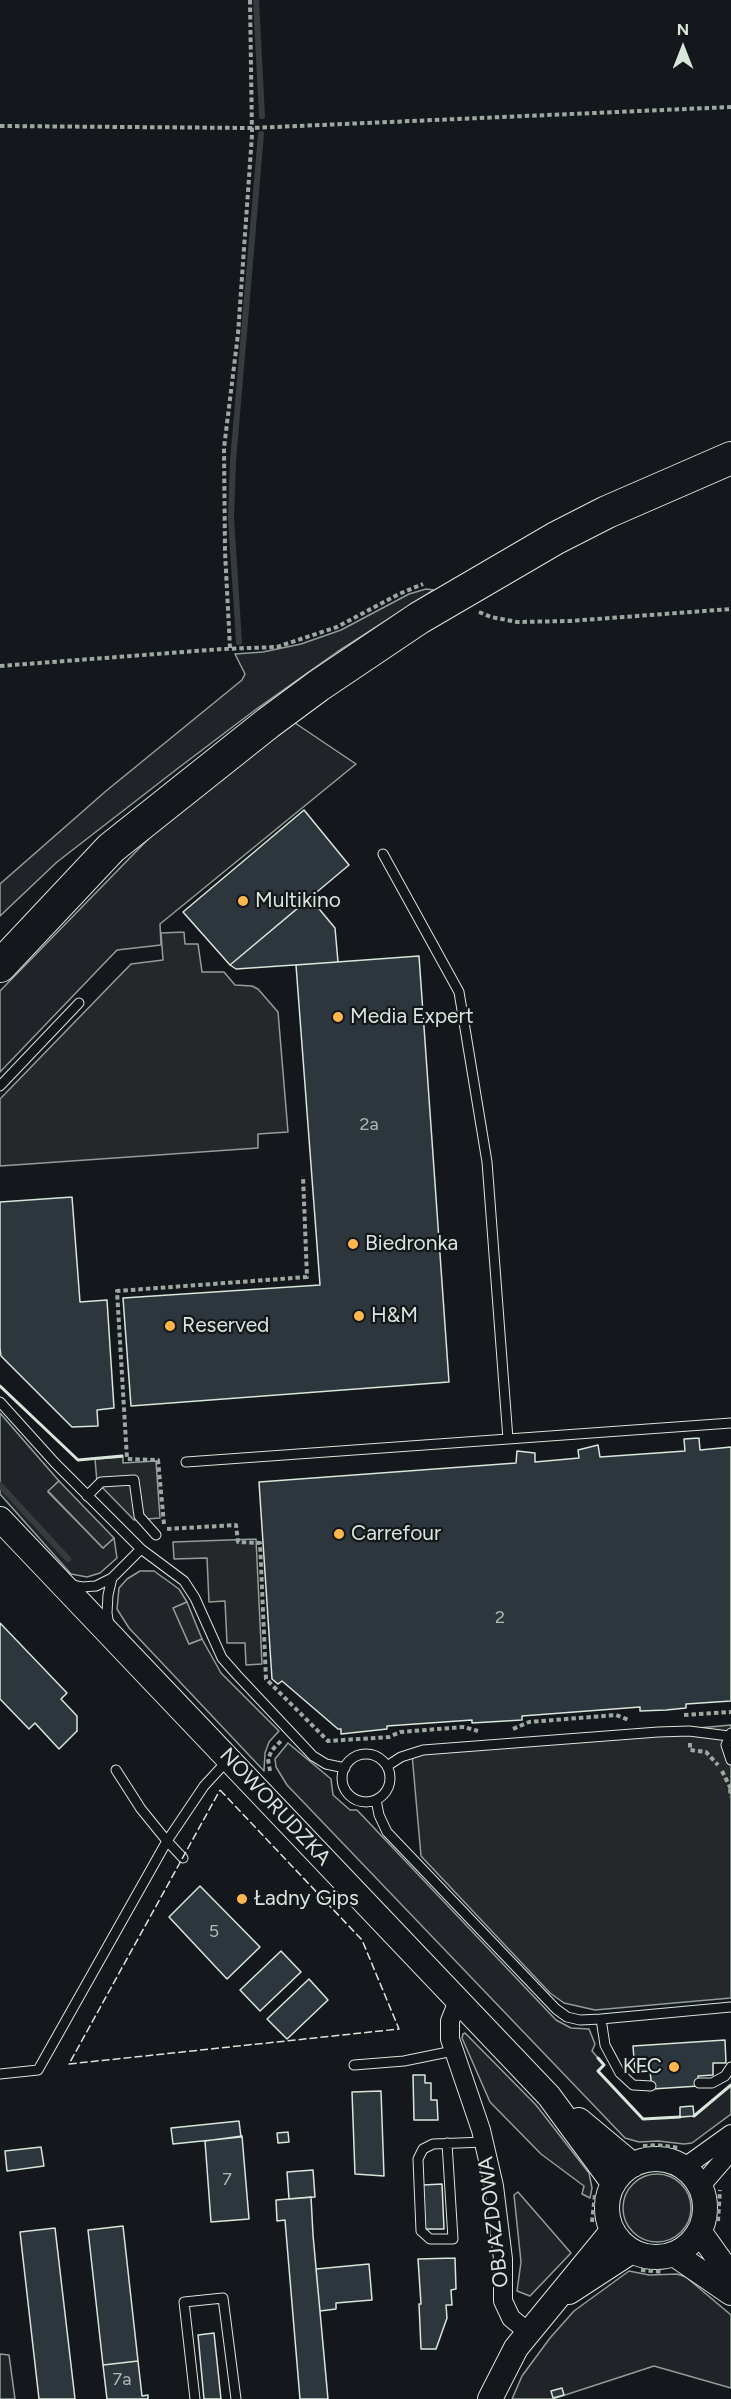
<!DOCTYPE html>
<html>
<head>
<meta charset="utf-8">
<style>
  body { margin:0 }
  #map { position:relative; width:731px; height:2399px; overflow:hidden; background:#14181c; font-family:Figtree,sans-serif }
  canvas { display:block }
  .north { position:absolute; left:653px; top:18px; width:60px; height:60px; -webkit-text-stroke:4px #14181c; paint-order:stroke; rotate:0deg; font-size:16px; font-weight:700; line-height:24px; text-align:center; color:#d8e6dc }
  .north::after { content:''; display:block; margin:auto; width:21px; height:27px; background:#d8e6dc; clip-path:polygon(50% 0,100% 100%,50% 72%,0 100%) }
</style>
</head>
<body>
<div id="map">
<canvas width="731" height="2399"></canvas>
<div class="north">N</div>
</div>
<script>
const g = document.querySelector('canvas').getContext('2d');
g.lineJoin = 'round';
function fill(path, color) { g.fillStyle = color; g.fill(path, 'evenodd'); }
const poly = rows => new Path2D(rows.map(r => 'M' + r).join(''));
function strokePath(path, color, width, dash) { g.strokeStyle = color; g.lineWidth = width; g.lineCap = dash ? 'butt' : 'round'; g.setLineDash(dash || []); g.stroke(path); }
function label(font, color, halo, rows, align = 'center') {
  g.font = font + ' Figtree,sans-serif'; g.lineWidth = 4.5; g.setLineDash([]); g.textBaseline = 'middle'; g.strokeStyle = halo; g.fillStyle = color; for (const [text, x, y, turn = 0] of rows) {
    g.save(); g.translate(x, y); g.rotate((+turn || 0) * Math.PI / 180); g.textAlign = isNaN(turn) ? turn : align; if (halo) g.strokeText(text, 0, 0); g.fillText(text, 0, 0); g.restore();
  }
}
const green = poly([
  [426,589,434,590,337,652,255,710,177,769,57,862,0,916,0,884,106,791,242,680,245,674,235,654,263,652,301,644,341,630,409,594,426,589],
  [292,721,356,764,160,924,161,945,117,950,0,1072,0,991,160,827,292,721],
  [0,1413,59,1481,48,1492,103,1548,114,1538,117,1558,100,1573,87,1577,71,1574,0,1494,0,1413],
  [140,1571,154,1571,179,1589,187,1602,174,1608,189,1644,202,1639,221,1673,279,1731,269,1742,265,1753,264,1771,129,1628,117,1609,119,1588,127,1579,140,1571],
  [288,1743,331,1779,333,1795,350,1810,357,1810,556,2020,571,2028,589,2029,595,2044,592,2051,604,2065,598,2072,643,2119,694,2116,731,2085,731,2114,692,2143,684,2144,658,2141,639,2142,625,2138,287,1785,276,1767,275,1759,288,1743],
  [465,2033,536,2105,589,2173,592,2188,590,2198,582,2194,584,2186,541,2154,490,2102,462,2038,463,2034,465,2033],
  '623 2208a34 34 0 1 1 68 0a34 34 0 1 1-68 0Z',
  [518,2192,571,2253,530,2296,517,2291,521,2262,514,2195,518,2192],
  [629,2271,649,2275,677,2274,686,2277,731,2315,731,2388,654,2366,553,2399,512,2399,522,2376,550,2338,574,2311,629,2271],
  [0,2354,9,2355,15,2399,0,2399,0,2354]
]);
fill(green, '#202428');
strokePath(green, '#939e99', 1.5);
const parking = poly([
  [184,932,185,944,198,944,202,972,224,972,235,985,252,986,258,989,278,1012,288,1132,258,1134,258,1148,0,1166,0,1099,131,964,163,960,161,933,184,932],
  [123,1457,123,1463,156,1461,160,1518,134,1520,97,1482,95,1459,123,1457],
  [59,1481,114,1538,103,1548,48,1491,59,1481],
  [256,1539,262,1664,246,1665,245,1643,227,1643,225,1601,209,1602,207,1558,174,1559,173,1542,256,1539],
  [187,1602,202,1639,189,1644,173,1608,187,1602],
  [731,1725,731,1998,595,2010,564,2003,550,1993,421,1856,412,1754,731,1725]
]);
fill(parking, '#24282b');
strokePath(parking, '#939e99', 1.5);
strokePath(poly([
  [256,0,262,116],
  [239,642,231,517,233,461,261,134],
  [0,1485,68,1559]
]), '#363b3e', 6);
const building = poly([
  [304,810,349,865,230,965,183,912,304,810],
  [310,898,335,928,338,962,236,969,230,965,310,898],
  [419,956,449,1382,131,1406,123,1298,320,1285,296,965,419,956],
  [72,1197,80,1302,107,1300,114,1408,97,1410,98,1426,72,1427,1,1356,0,1348,0,1202,72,1197],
  [699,1438,700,1450,731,1447,731,1701,686,1704,686,1708,666,1710,640,1711,640,1707,522,1716,522,1720,472,1723,472,1720,387,1726,387,1729,341,1734,341,1729,338,1729,282,1681,278,1684,272,1679,259,1482,516,1463,517,1451,535,1453,535,1462,579,1458,578,1450,598,1445,600,1457,685,1451,684,1439,699,1438],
  [0,1623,67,1693,61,1699,77,1716,77,1731,59,1749,35,1723,29,1729,0,1699,0,1623],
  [200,1886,260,1947,227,1979,169,1917,200,1886],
  [281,1951,301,1972,260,2011,240,1990,281,1951],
  [309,1979,328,2000,287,2039,267,2019,309,1979],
  [725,2040,726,2063,713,2063,713,2075,698,2076,699,2086,652,2089,650,2071,635,2072,633,2046,725,2040],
  [413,2075,425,2075,425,2083,431,2083,431,2100,437,2100,438,2120,414,2120,413,2075],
  [381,2091,384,2176,355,2174,352,2092,381,2091],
  [693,2106,694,2116,680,2117,680,2107,693,2106],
  [239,2121,241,2137,173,2144,171,2128,239,2121],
  [288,2132,289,2142,278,2143,277,2133,288,2132],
  [242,2136,249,2219,211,2222,205,2141,242,2136],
  [41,2147,44,2166,7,2171,5,2151,41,2147],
  [313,2170,315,2197,289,2199,287,2172,313,2170],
  [442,2184,444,2229,425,2229,423,2185,442,2184],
  [311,2197,313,2235,328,2399,300,2399,285,2220,277,2221,276,2200,311,2197],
  [123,2226,138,2361,103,2365,88,2230,123,2226],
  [55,2228,75,2399,39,2399,20,2232,55,2228],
  [455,2258,456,2289,451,2290,452,2305,446,2305,447,2318,436,2349,421,2349,419,2304,421,2304,418,2259,455,2258],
  [369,2264,372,2300,336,2303,336,2309,320,2311,316,2269,369,2264],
  [214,2333,221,2399,204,2399,198,2335,214,2333],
  [138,2361,142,2396,148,2395,148,2399,107,2399,103,2365,138,2361],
  [562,2388,564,2395,553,2398,551,2391,562,2388]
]);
fill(building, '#2c363c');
strokePath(building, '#d8e6dc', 1.5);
const lane = poly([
  [383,854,459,992,487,1162,508,1439,731,1423],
  [0,1086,79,1003],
  [0,1402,55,1463,141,1549],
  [186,1462,508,1439],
  [87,1496,101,1482,134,1480,139,1516,156,1535],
  [72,1585,82,1587,96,1586,112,1578,141,1549,184,1581,195,1598,222,1658,237,1675,313,1756,326,1764,345,1768],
  [109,1626,107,1613,108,1595,112,1578],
  [731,1733,726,1745,731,1760],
  '342 1778a24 24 0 1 1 48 0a24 24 0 1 1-48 0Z',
  [387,1766,401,1757,423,1750,658,1732,689,1731,729,1736],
  [376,1800,379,1815,387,1832,556,2009,567,2017,580,2020,601,2019,731,2007],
  [183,1858,167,1841,204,1786,227,1761],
  [601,2019,605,2045,620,2073,633,2085,651,2086],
  [354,2065,404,2061,453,2051],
  [0,2074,38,2070,167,1841,141,1809,116,1770],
  [699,2083,712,2083,725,2076,731,2067],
  [447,2143,453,2239,430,2239,421,2231,418,2159,423,2149,433,2144,484,2142],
  [195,2399,184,2302,223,2298,236,2399]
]);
const street = poly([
  [458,2001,450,2021,450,2039,481,2130,494,2186,503,2259,503,2301,511,2318,528,2332],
  [685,2167,731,2134],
  [700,2187,731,2151]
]);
const secondary = poly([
  [0,1519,549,2096,613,2183],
  [579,2120,633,2165],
  '607 2208a49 49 0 1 1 98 0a49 49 0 1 1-98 0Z',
  [699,2231,731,2276],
  [674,2254,731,2293],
  [569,2292,632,2251],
  [490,2399,516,2348,612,2231]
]);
const highway = poly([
  [0,966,111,848,268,723,318,686,419,618,556,538,607,512,731,458]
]);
strokePath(lane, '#d8e6dc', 11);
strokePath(street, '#d8e6dc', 20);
strokePath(secondary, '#d8e6dc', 26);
strokePath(highway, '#d8e6dc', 34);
strokePath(poly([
  [0,126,252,128,731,107],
  [479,612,491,617,517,622,570,621,731,609],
  [230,648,225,552,224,448,238,334,252,135,250,0],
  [0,666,222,649,277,647,337,627,399,594,423,584],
  [164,1524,158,1460,127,1459,117,1291,307,1277,303,1176],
  [167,1529,236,1525,238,1542,260,1543,266,1679,328,1741,389,1737,400,1732,464,1727,478,1731],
  [684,1715,731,1712],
  [513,1729,529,1722,616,1715,629,1720],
  [690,1743,690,1750,706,1752,718,1765],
  [270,1771,268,1759,272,1750,281,1741],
  [722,1771,731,1789],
  [730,1789,731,1797],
  [643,2146,657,2145,680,2148],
  [718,2221,720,2190],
  [592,2222,595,2194],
  [641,2270,663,2272]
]), '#9da8a2', 4, [4.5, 3]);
strokePath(lane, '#14181c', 9);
strokePath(street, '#14181c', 18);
strokePath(secondary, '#14181c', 24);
strokePath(highway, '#14181c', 32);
strokePath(poly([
  [220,1790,362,1940,399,2029,69,2064,220,1790]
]), '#d8e6dc', 1.5, [8, 3]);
strokePath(poly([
  [0,1386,78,1460,122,1456],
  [598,2058,604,2065,598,2071,643,2119,680,2117],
  [694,2116,731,2085]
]), '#d8e6dc', 3);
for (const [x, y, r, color] of [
  [243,901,6,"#ffb74d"],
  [338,1017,6,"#ffb74d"],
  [353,1244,6,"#ffb74d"],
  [359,1316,6,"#ffb74d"],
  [170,1326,6,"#ffb74d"],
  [339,1534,6,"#ffb74d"],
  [242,1899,6,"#ffb74d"],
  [674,2067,6,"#ffb74d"]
]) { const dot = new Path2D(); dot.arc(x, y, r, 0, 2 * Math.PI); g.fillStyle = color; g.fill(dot); strokePath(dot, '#14181c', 2); }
label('18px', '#adbab4', null, [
  ["2a",369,1125],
  ["2",500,1618],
  ["5",214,1932],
  ["7",227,2180],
  ["7a",122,2380]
]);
label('21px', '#d8e6dc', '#14181c', [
  ["Multikino",255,901],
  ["Media Expert",350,1017],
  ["Biedronka",365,1244],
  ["H&M",371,1316],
  ["Reserved",182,1326],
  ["Carrefour",351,1534],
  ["Ładny Gips",254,1899],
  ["KFC",662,2067,"right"]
], 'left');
label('21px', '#d8e6dc', '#14181c', [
  ["NOWORUDZKA",275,1807,47],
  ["OBJAZDOWA",494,2222,-97]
]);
</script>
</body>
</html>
